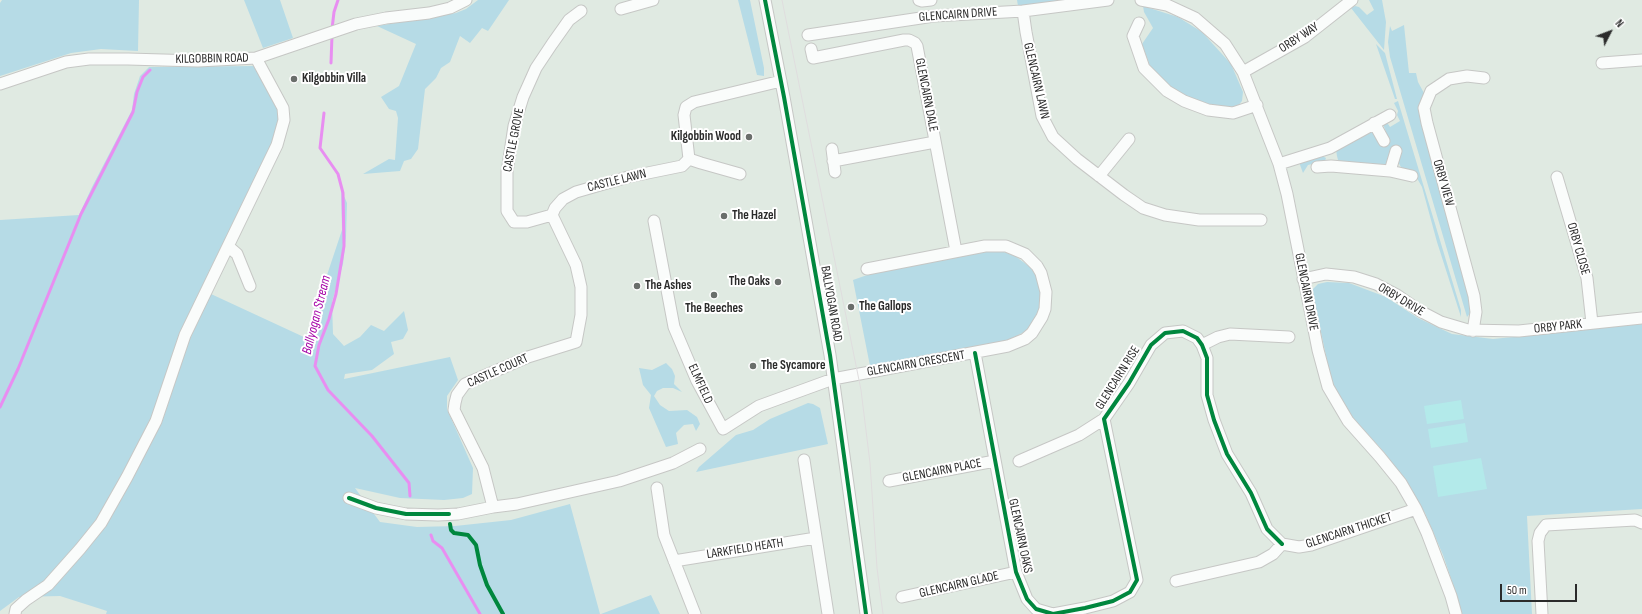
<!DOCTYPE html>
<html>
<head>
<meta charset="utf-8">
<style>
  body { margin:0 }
  #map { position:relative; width:1642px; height:614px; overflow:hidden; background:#e0eae2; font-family:"Sofia Sans Condensed",sans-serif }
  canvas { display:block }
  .north { position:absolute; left:1590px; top:12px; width:40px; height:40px; -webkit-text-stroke:3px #fff; paint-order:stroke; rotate:48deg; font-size:11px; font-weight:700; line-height:16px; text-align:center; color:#2b2b2b }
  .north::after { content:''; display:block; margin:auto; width:14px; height:18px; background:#2b2b2b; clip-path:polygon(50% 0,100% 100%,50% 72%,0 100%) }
  .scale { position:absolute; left:1500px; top:584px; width:77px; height:18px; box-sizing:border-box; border:2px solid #2b2b2b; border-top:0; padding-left:5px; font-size:12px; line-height:14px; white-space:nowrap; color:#2b2b2b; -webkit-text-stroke:3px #fff; paint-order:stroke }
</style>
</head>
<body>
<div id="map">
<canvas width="1642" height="614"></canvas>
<div class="north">N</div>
<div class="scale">50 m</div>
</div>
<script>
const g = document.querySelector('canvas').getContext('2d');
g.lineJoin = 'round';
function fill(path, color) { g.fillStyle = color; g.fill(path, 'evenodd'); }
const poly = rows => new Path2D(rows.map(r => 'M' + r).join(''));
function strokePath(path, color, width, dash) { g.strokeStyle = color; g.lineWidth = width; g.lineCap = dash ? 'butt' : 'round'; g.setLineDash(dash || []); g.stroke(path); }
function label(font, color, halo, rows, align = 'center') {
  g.font = font + ' "Sofia Sans Condensed",sans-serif'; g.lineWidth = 4; g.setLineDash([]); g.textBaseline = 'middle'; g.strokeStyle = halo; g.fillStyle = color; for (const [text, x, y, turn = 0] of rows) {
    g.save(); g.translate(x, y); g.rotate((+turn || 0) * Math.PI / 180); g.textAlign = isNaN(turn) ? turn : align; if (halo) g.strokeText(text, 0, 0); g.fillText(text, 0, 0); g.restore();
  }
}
fill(poly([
  [2,0,139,0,138,51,101,49,71,53,0,76,0,3],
  [244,0,280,0,293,38,263,48],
  [478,0,509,0,488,31,482,28,470,43,460,36,450,62,441,68,436,78,425,89,418,149,411,159,404,161,400,171,363,174,389,159,395,160,398,118,396,111,389,109,381,97,399,86,416,44,377,26,456,13,466,9],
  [738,0,750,0,764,68,764,76,757,75],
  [1017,0,1063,0,1018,6],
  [1369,0,1382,0,1386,22,1384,50,1351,8,1355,6,1359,7,1367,15,1374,10],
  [1143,6,1178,17,1202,32,1231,64,1243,92,1242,101,1237,107,1207,106,1176,94,1150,66,1142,44,1153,28,1144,12],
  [1404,25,1409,73,1416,73,1418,82,1425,95,1420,112,1420,116,1470,288,1471,312,1467,317,1390,57,1388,42,1390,26,1392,31],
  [1376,44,1385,53,1397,99,1395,99],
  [257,66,281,111,279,127,204,294,170,392,188,343,211,294,306,338,342,230,341,189,347,203,346,237,343,264,332,302,333,334,344,346,360,337,371,325,384,331,404,311,408,330,403,339,391,342,394,354,372,370,345,374,344,379,450,357,458,380,447,396,447,409,473,468,472,494,463,498,444,500,400,498,355,488,380,522,417,527,455,526,511,520,570,504,600,614,106,614,107,611,60,596,19,597,0,611,0,220,79,215,92,187,132,110,134,94,140,76,149,67],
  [1398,101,1461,310,1461,317,1437,242,1422,187,1414,173,1401,167,1398,162,1380,165,1343,162,1338,160,1337,156,1336,150,1368,131,1374,133,1381,144,1389,140,1383,124,1386,121,1390,127,1400,121,1397,115,1398,111,1394,103],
  [1322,156,1326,158,1325,161,1308,165,1303,173,1299,162],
  [1001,251,1015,256,1030,267,1035,274,1041,290,1039,310,1030,326,1024,332,1005,342,870,366,853,280,873,273,986,252],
  [1327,282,1349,283,1386,297,1418,318,1452,334,1493,339,1642,324,1642,509,1527,516,1532,614,1462,614,1458,599,1443,555,1425,513,1406,482,1384,452,1353,418,1332,384,1312,290,1318,284],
  [666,363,672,369,675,376,674,384,682,392,673,388,663,388,657,391,654,396,660,405,669,411,687,410,697,417,700,424,696,431,693,424,684,425,676,433,678,444,666,447,649,408,651,395,643,385,639,368,652,370],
  [808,403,813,404,820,408,828,444,696,472,699,467,736,435,753,430,770,419],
  [651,595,660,614,601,614]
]), '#b6dbe6');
fill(poly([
  [1461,400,1464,419,1427,424,1424,406],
  [1465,423,1468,442,1431,448,1428,429],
  [1481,458,1487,489,1438,497,1433,466]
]), '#b3eaea');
strokePath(poly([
  [332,29,334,12,338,0],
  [331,63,332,35],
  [324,113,320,148,338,174,343,193,344,246,336,294,329,319,319,345,315,366,328,390,372,436,409,483,410,496],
  [0,407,18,369,81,214,133,112,137,92,143,77,150,70],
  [431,535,433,541,442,548,480,614]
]), '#e88ef1', 3);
const minor = poly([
  [765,0,784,97,830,355,866,614],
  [919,0,922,1,931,0],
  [1141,0,1167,5,1195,18,1225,44,1243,72,1279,164,1287,194,1318,350,1328,387,1348,421,1380,457,1401,483,1416,509,1427,533,1451,596,1456,614],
  [621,9,653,0],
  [1023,11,1026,32,1042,116,1053,137,1077,159,1124,195,1143,208,1165,215,1199,220,1261,220],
  [1139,23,1133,36,1144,68,1167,91,1184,101,1208,110,1233,113,1257,105],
  [808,35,934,16,1023,11,1108,0],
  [811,49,813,58,904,40,909,40,915,43,917,46,956,251],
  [1602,63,1642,60],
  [1243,72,1305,37,1352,0],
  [0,84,66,62,89,59,128,59,198,61,256,58,356,24,386,18,429,13,450,8,466,0],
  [1374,123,1384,141],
  [832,149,835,172],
  [689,159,701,163,740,174],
  [833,161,935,142],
  [1279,164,1330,148,1390,115],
  [1317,167,1331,166,1390,171,1412,176],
  [1390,171,1396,151],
  [1099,176,1129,139],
  [1557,177,1587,278,1592,323],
  [552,215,576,265,581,287,581,315,576,342,528,357,465,384,457,395,455,403,454,410,483,468,493,507,517,504,619,481,673,463,700,449],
  [552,215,555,208,563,199,576,192,628,177,682,166,689,159,684,115,686,107,694,102,781,81],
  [552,215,527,222,514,222,507,211,507,172,514,126,523,97,536,68,552,44,569,20,581,11],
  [654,221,674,327,697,381,723,429,759,406,833,379,1008,346,1025,339,1032,333,1042,317,1045,309,1046,292,1041,273,1037,266,1025,254,1006,246,985,246,867,269],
  [229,247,237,254,250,286],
  [1303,279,1326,274,1354,277,1376,284,1397,295,1420,311,1441,322,1468,330,1519,331,1642,318],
  [1473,331,1476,312,1474,296,1427,123,1424,108,1431,91,1449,79,1467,76,1484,78],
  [1202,345,1218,337,1230,334,1289,337],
  [975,353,1016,572,1027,599,1036,609,1053,614,1085,608,1113,601,1130,592,1137,580,1104,419,1129,383,1151,345,1165,333,1183,331,1197,338,1202,345,1207,358,1207,395,1214,420,1227,454,1251,493,1267,529,1282,544],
  [804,460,828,614],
  [1019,461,1079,435,1104,419],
  [889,481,995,461],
  [657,488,664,535,695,614],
  [349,498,376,508,406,514,438,515,458,514,493,507],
  [1282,544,1299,547,1311,545,1416,509],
  [674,561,816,538],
  [1176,581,1259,562,1273,554,1282,544],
  [902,597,1016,572],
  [15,614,16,609,26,600,48,585,80,549,101,523,127,477,156,421,185,335,277,145,284,120,283,108,256,58],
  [1542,614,1538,541,1540,533,1546,525,1635,520,1642,523]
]);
strokePath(minor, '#c6c7c5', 13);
strokePath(minor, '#fafcfb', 11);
strokePath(poly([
  [782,0,861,390,870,463,877,568,883,614]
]), '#dfddde', 1);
strokePath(poly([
  [765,0,784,97,830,355,866,614],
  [975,353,1016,572,1027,599,1036,609,1053,614,1085,608,1113,601,1130,592,1137,580,1104,419,1129,383,1151,345,1165,333,1183,331,1197,338,1202,345,1207,358,1207,395,1214,420,1227,454,1251,493,1267,529,1282,544],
  [349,498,376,508,406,514,449,514],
  [450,524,451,530,454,533,468,535,476,545,480,565,487,585,503,614]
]), '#00873e', 4);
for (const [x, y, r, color] of [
  [294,79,4,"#6a6e6b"],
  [749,137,4,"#6a6e6b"],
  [724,216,4,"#6a6e6b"],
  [778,282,4,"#6a6e6b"],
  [637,286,4,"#6a6e6b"],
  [714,295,4,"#6a6e6b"],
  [851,307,4,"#6a6e6b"],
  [753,366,4,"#6a6e6b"]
]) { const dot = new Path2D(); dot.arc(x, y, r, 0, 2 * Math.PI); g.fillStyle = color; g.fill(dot); strokePath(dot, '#fff', 1.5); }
label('13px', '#2b2b2b', '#fff', [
  ["GLENCAIRN DRIVE",958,15,-4],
  ["ORBY WAY",1299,38,-33],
  ["KILGOBBIN ROAD",212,59,-1],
  ["GLENCAIRN LAWN",1036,81,77],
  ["GLENCAIRN DALE",926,95,79],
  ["CASTLE GROVE",514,140,-79],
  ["CASTLE LAWN",617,181,-14],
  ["ORBY VIEW",1443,183,74],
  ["ORBY CLOSE",1578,249,74],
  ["GLENCAIRN DRIVE",1306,292,79],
  ["ORBY DRIVE",1401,300,31],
  ["BALLYOGAN ROAD",831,304,80],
  ["ORBY PARK",1558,327,-6],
  ["GLENCAIRN CRESCENT",916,364,-10],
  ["CASTLE COURT",498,371,-24],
  ["GLENCAIRN RISE",1118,378,-58],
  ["ELMFIELD",700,384,65],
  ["GLENCAIRN PLACE",942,471,-11],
  ["GLENCAIRN THICKET",1349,531,-18],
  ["GLENCAIRN OAKS",1020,536,78],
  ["LARKFIELD HEATH",745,549,-9],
  ["GLENCAIRN GLADE",959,585,-13]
]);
label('bold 13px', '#2b2b2b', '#fff', [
  ["Kilgobbin Villa",302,79],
  ["Kilgobbin Wood",741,137,"right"],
  ["The Hazel",732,216],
  ["The Oaks",770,282,"right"],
  ["The Ashes",645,286],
  ["The Gallops",859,307],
  ["The Beeches",714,309,"center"],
  ["The Sycamore",761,366]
], 'left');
label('italic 14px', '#a503a7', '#fff', [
  ["Ballyogan Stream",317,315,-76]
]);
</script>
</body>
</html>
